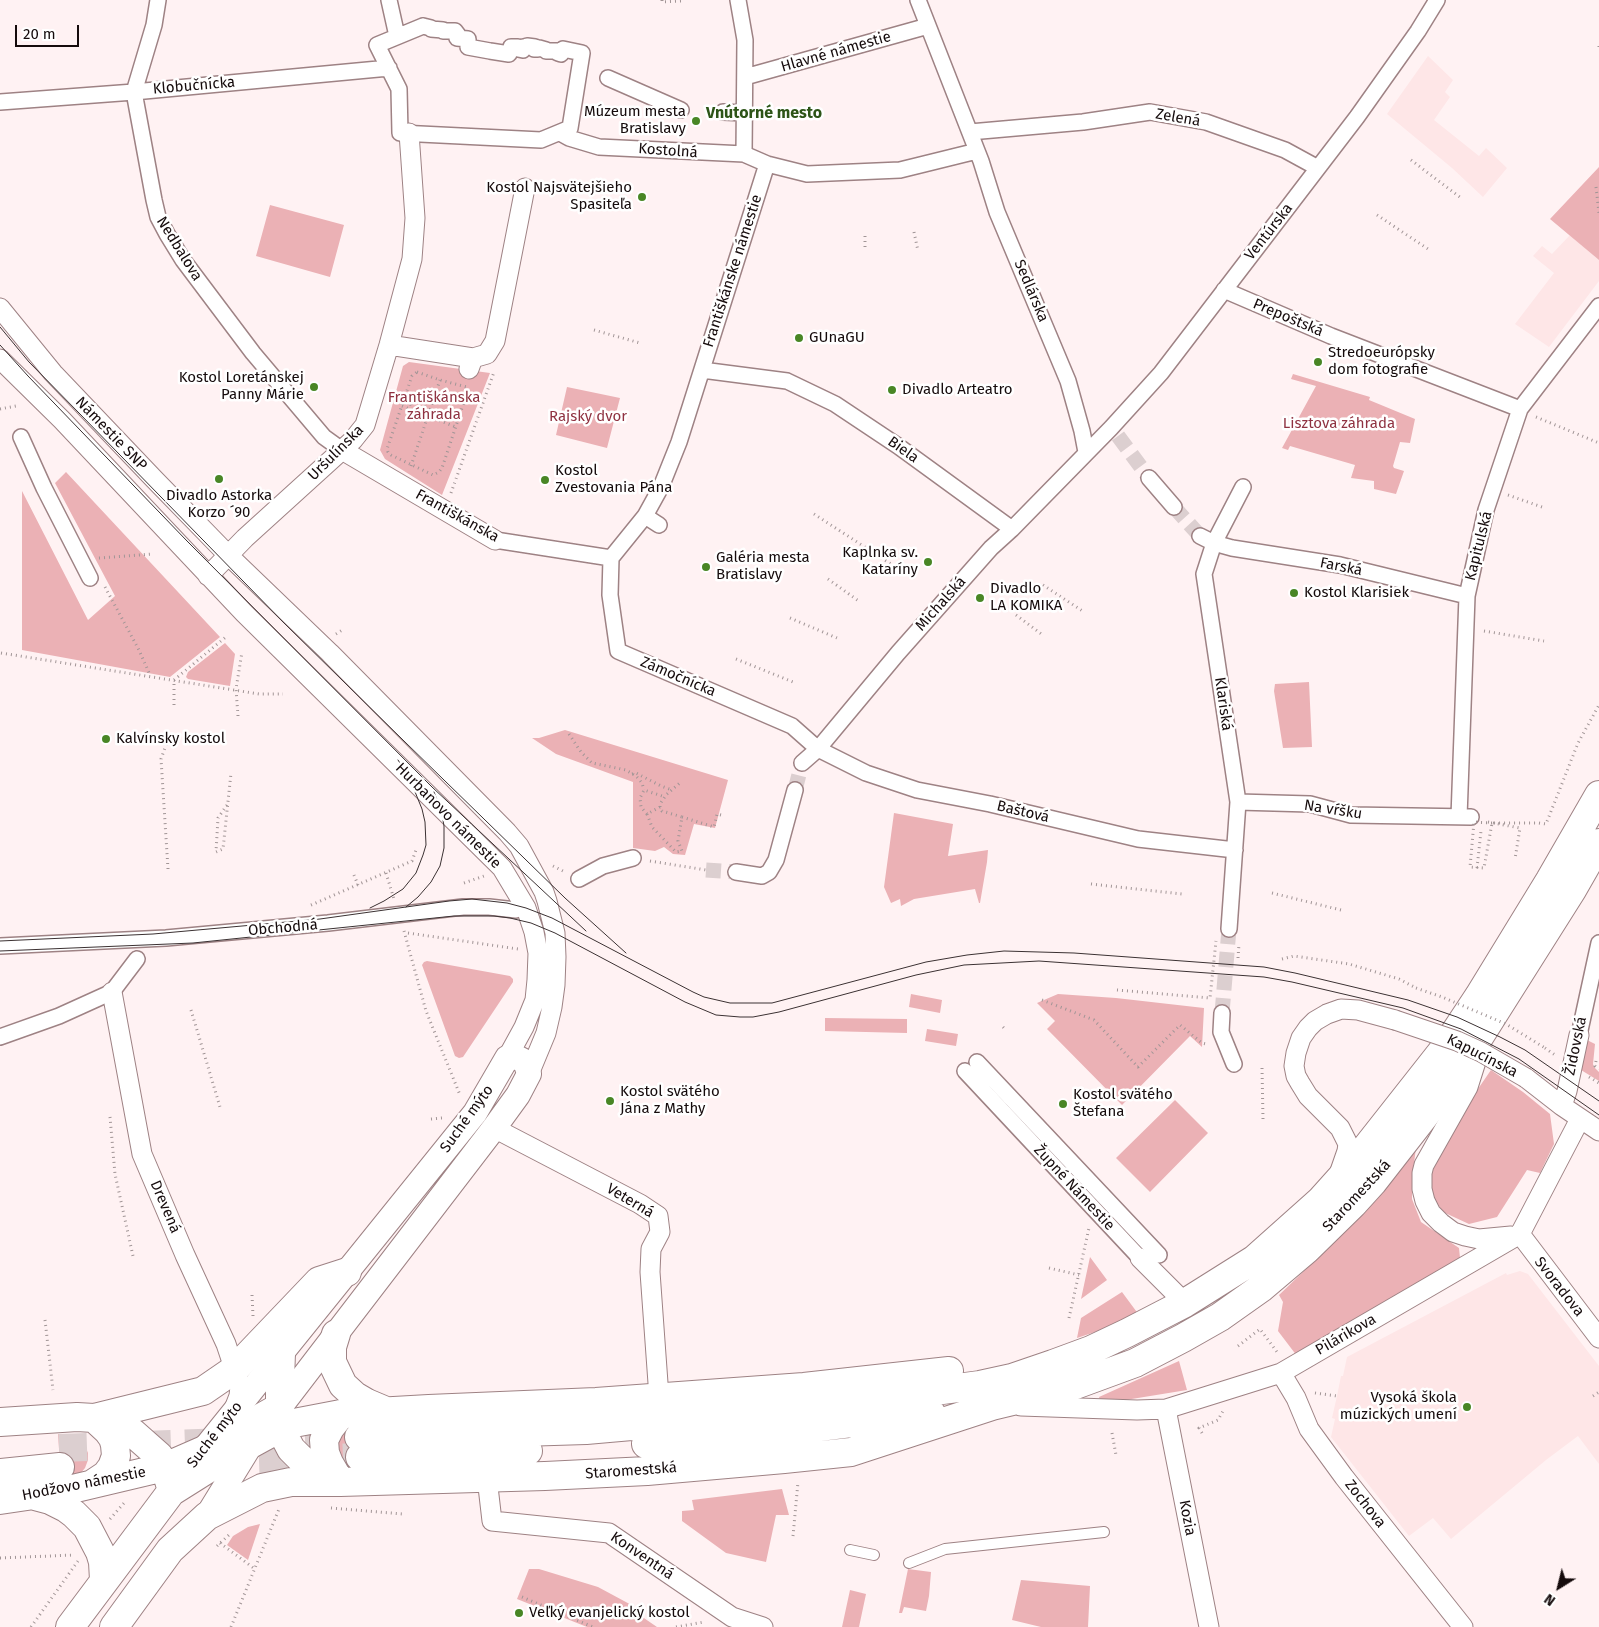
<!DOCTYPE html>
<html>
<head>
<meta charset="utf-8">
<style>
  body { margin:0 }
  #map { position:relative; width:1599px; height:1627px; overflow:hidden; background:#fff2f3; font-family:"Fira Sans",sans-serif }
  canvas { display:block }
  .north { position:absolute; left:1534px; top:1562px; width:50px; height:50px; -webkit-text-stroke:4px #fff; paint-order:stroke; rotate:216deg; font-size:14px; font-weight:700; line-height:20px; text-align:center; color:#150b0c }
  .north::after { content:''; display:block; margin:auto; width:18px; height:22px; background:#150b0c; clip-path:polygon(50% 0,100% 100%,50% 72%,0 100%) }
  .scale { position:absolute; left:15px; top:25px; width:64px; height:22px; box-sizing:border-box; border:2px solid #150b0c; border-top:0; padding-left:6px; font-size:15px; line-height:18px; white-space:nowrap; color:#150b0c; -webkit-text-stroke:4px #fff; paint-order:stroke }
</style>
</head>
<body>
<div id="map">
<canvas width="1599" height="1627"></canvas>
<div class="north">N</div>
<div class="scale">20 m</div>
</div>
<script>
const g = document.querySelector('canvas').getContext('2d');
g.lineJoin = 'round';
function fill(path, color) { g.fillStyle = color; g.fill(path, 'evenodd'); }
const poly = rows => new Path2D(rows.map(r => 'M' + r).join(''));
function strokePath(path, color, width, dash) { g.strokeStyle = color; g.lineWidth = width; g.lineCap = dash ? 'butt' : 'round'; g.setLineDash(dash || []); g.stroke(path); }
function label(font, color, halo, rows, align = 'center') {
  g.font = font + ' "Fira Sans",sans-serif'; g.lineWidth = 5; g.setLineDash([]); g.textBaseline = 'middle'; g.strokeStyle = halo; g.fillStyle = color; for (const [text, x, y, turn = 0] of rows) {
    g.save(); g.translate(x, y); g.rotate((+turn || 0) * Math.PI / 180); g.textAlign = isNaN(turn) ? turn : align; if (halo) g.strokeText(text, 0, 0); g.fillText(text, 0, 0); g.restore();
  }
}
fill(poly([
  [1428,56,1453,80,1445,92,1450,97,1434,120,1479,156,1486,148,1507,168,1483,197,1452,168,1387,114],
  [1570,235,1599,260,1599,281,1549,347,1515,324,1554,273,1533,256,1542,246,1552,254],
  [1520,1271,1528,1274,1599,1366,1599,1464,1578,1436,1546,1460,1451,1539,1433,1518,1409,1536,1331,1437,1335,1419,1332,1418,1337,1396,1341,1376,1343,1376,1347,1357,1506,1273,1507,1275]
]), '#fee6e7');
fill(poly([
  [1599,167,1599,260,1550,219],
  [270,205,344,225,330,277,256,256],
  [409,362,490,373,442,495,385,459,380,450,403,366],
  [1293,374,1370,397,1369,400,1415,419,1410,443,1400,442,1393,466,1394,468,1404,471,1396,494,1374,489,1374,481,1351,478,1355,465,1290,446,1288,450,1282,448,1316,386,1291,379],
  [567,387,620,398,607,448,556,435],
  [66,472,220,637,170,677,22,650,22,491,88,620,115,596,55,483],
  [225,643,235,654,230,686,188,679,186,677,188,672],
  [1309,682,1312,747,1283,748,1274,691,1275,684],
  [565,730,728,780,715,828,694,824,685,855,673,854,664,847,655,851,633,848,633,782,556,754,532,738,539,738],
  [894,813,953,824,948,856,988,850,987,862,980,903,979,903,975,889,914,899,901,906,900,899,891,903,884,887],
  [427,961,510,976,513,979,513,982,463,1057,459,1058,455,1056,422,965,424,962],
  [911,994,942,1000,940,1013,909,1007],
  [1058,994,1116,998,1204,1008,1202,1047,1190,1036,1122,1105,1047,1029,1055,1021,1037,1003],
  [825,1018,907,1019,907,1033,825,1031],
  [927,1029,958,1034,956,1046,925,1041],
  [1587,1040,1595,1044,1593,1064,1594,1067,1599,1072,1599,1081,1581,1070,1579,1067],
  [1491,1070,1523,1092,1550,1114,1554,1144,1540,1173,1527,1170,1497,1217,1469,1224,1443,1212,1431,1194,1431,1176,1440,1144],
  [1175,1100,1208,1133,1150,1192,1116,1158],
  [1416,1148,1412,1178,1412,1199,1421,1222,1459,1248,1460,1258,1297,1356,1278,1331,1283,1302,1279,1295,1357,1220],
  [1090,1257,1107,1280,1081,1299],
  [1122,1292,1139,1315,1107,1328,1077,1338,1081,1318],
  [1179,1361,1187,1390,1101,1404,1099,1397],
  [353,1424,352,1469,342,1463,335,1442,343,1429],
  [58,1434,74,1436,80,1439,85,1446,88,1453,88,1460,85,1468,80,1474,61,1479],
  [782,1489,789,1515,776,1515,766,1562,726,1553,682,1521,682,1511,694,1510,692,1500],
  [260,1524,248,1560,227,1545,233,1536,248,1527],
  [529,1569,539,1569,598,1587,637,1608,638,1614,657,1627,587,1627,517,1599],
  [908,1569,931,1572,929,1596,926,1611,904,1607,902,1613,899,1613],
  [1021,1580,1090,1586,1088,1627,1041,1627,1012,1620],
  [850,1590,866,1594,859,1627,842,1627]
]), '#ebb1b5');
strokePath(poly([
  [1118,436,1149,478],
  [1174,507,1200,536],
  [795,790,802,763],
  [706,870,736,872],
  [1222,1013,1229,929]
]), '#dccfd0', 15, [15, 8]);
strokePath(poly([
  [263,1440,359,1437],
  [59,1448,223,1442],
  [217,1462,360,1457]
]), '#dccfd0', 28, [28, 14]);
const service = poly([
  [850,1550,874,1555],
  [909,1563,945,1549,1104,1532]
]);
const pedestrian = poly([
  [158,0,154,25,134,92,154,200,158,217,167,234,183,260,253,353,324,437,342,450],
  [389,0,397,36],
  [738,0,745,40,744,154],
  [918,0,981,161,997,212,1068,381,1082,431,1086,452],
  [423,26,431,28,431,29,443,30,443,31,455,31,458,35,457,38,468,39,468,47,490,51,509,54,511,47,518,47,518,49,523,50,523,47,527,47,527,46,535,47,534,49,538,49,539,48,546,50,546,51,558,51,558,53,561,54,563,49,582,53,570,128,541,140,400,133,399,89,377,45,423,26],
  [745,77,928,26],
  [608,78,681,110],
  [0,102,134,92,389,68],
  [723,112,744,113],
  [970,132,1083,122,1150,112,1206,122,1285,150,1318,168],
  [560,133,569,138,599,147,744,154,767,164,807,174,900,170,977,151],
  [1224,290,1331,336,1520,409],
  [702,370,787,381,835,404,898,446,1012,529],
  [21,437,44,488,90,578],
  [1149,478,1174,507],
  [645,516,659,525],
  [1200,536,1214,543,1232,548,1340,565,1467,596],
  [495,540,611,558],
  [611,558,610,595,618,651,792,726,818,749,866,773,917,790,990,804,1138,839,1235,850],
  [611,558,645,516,661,487,679,442,767,164],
  [802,763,818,749,898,653,991,548,1012,529,1111,428,1161,373,1357,117,1418,31,1437,0],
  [1238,802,1310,804,1351,815,1471,817],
  [1459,817,1467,596,1486,510,1520,409,1599,306],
  [736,872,762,876,769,872,776,860,795,790],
  [579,879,603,866,633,858],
  [1229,929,1238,802,1204,574,1214,543,1243,487],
  [0,946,166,938,328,923,463,907,489,907,516,910],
  [1222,1013,1221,1032,1234,1064],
  [1579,1035,1599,943],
  [0,1037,59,1016,112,992,137,959],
  [977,1062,1159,1255],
  [965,1071,1140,1258]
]);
const minor = poly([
  [0,308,53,373,154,479,228,555,330,653,507,832,519,846,544,892,547,901,555,933,556,957,555,985,552,1007,546,1033,529,1074],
  [389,345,473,358,469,369],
  [473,358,487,354,495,341,525,188],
  [0,359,62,420,244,613,502,868,526,908,534,932,538,953,537,980,535,1000,524,1027,507,1058],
  [342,450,495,540],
  [208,576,245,538,353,440,365,425,389,345,412,259,415,218,409,133],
  [112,992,142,1154,185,1255,226,1344,240,1386,239,1396,234,1409],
  [1579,1035,1567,1091,1562,1106,1599,1131],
  [1480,1049,1468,1087,1424,1165,1422,1173,1422,1189,1425,1201,1431,1213,1441,1223,1453,1232,1465,1236,1479,1239,1511,1236],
  [1526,1078,1562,1106],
  [494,1128,640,1204,658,1216,660,1232,651,1249,650,1272,659,1397],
  [1339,1174,1347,1151,1348,1144,1340,1128,1308,1096,1300,1083,1296,1076,1294,1066,1296,1053,1301,1038,1308,1028,1315,1021,1327,1014,1341,1009,1358,1010,1395,1020],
  [1520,1234,1599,1338],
  [1140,1258,1185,1303],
  [1281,1373,1296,1398,1309,1429,1344,1477,1463,1627],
  [1021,1406,1137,1410,1166,1409,1281,1373,1520,1234,1580,1119],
  [1166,1409,1209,1627],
  [487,1478,492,1521,609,1533,732,1617,763,1627]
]);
const tertiary = poly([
  [205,1448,475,1113,507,1058,516,1057,522,1060,526,1064,529,1074,518,1095,494,1128,274,1415],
  [207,1516,253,1441]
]);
const secondary = poly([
  [336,1334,332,1347,332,1362,343,1385,355,1396,367,1403,386,1411],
  [281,1353,280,1380,280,1428,291,1449,309,1467,337,1481],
  [94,1418,203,1391,235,1369,319,1281,347,1272],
  [0,1422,77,1417,94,1418,113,1424,133,1433,159,1456,165,1467,170,1484],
  [359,1437,586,1430,745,1416,980,1385,1012,1378,1053,1364,1091,1350,1127,1333,1185,1303,1255,1259,1320,1201,1355,1162,1444,1049,1479,996,1550,880,1599,795],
  [646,1444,747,1436,931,1413],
  [360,1457,528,1451],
  [0,1473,60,1467],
  [340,1482,329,1463,325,1453,324,1440,330,1428,341,1414],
  [94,1483,106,1475,112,1467,116,1456,115,1445,113,1438,108,1431,94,1418],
  [35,1496,50,1500,66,1508,74,1514,87,1527,100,1552,103,1562,104,1580],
  [0,1500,68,1490,165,1467,204,1450,280,1407],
  [70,1627,171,1492,225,1458,280,1428,294,1423,341,1414,429,1409,596,1402,804,1387,949,1371],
  [114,1627,170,1550,207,1516,262,1488,291,1482,340,1482,545,1476,647,1471,784,1459,851,1452,992,1406,1067,1388,1135,1363,1183,1338,1220,1317,1261,1288,1307,1249,1353,1204,1373,1182,1437,1100,1464,1061,1572,890,1599,843]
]);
strokePath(service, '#9e8284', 12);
strokePath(pedestrian, '#9e8284', 18);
strokePath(minor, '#9e8284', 21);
strokePath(tertiary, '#9e8284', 26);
strokePath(secondary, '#9e8284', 30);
strokePath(poly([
  [662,0,662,2,681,1],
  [1599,46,1599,49],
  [1411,160,1461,198],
  [1596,187,1599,213],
  [1377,215,1428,249],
  [914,232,918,251],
  [865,236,865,249],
  [594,330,640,343],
  [417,372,440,380,467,387,468,390,442,468,439,472,433,475,391,455,388,452,387,449,412,376,417,372],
  [418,395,423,396,426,404,423,409,414,411,411,405,411,400,414,396,418,395],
  [402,406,456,427],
  [0,409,16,406],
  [1536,417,1599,443],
  [411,466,440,380],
  [451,493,494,372],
  [1508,495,1542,507],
  [814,514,894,566],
  [99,558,153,554],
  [828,579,860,602],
  [1043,585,1084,612],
  [105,587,139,650,150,675],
  [1016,615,1044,636],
  [790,618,837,638],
  [1484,631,1544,641],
  [336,634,344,629],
  [1,653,259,694,283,694],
  [736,659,793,682],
  [174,705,174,680,227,636],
  [238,716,236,689,242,652],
  [569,734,581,752,592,763,626,770,636,776,642,783,644,790],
  [632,774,636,773,661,786,672,790],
  [227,805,218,818,216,852,223,849,231,773],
  [660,807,647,814,652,827,676,852,682,851,678,841,682,817,662,811,660,807,660,804,666,795,682,781],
  [647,814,641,807,640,798,644,790,665,797],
  [682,817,714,827,717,814,721,815],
  [1488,822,1520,828,1515,859],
  [1539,823,1546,824,1578,743,1599,705],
  [650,861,706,870],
  [553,866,565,872],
  [1477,868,1481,831],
  [168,869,161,759,169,737],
  [386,873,394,899],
  [354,875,358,885],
  [464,883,484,876],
  [1091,884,1182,894],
  [1272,893,1341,910],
  [311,905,412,861,416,850],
  [404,931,426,1011,460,1095],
  [408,933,518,949],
  [1238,958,1239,944],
  [1282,959,1294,956,1349,964,1399,979,1416,988],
  [1117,990,1210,998,1216,941],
  [1042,1000,1094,1020,1138,1067,1180,1025,1202,1043,1206,1044],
  [191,1010,220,1107],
  [1003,1027,1005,1029],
  [1545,1048,1555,1055],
  [1596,1061,1595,1066,1599,1069],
  [1262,1068,1263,1119],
  [1589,1077,1599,1083],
  [110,1117,115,1174,133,1256],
  [431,1119,442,1118],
  [1049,1268,1079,1275],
  [252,1295,253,1316],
  [1069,1318,1089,1228],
  [45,1320,53,1390],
  [1238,1346,1260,1329,1277,1352],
  [1315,1393,1337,1396],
  [1593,1396,1599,1392],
  [1112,1433,1116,1455],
  [1202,1433,1199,1428,1218,1420,1223,1411],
  [331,1508,403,1514],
  [110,1519,124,1503],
  [793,1536,798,1482],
  [220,1543,255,1569],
  [217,1546,231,1533],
  [0,1558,74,1555],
  [522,1597,593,1627],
  [31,1627,78,1561],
  [231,1627,279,1509],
  [676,1627,704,1622]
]), '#a19596', 3, [1, 4]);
strokePath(service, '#fff', 10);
strokePath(pedestrian, '#fff', 15);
strokePath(minor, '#fff', 19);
strokePath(tertiary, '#fff', 24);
strokePath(secondary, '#fff', 28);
strokePath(poly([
  [0,327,29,362,79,413,284,623,404,741,565,898,626,953],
  [0,345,28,376,187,541,432,787,586,931],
  [406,907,418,897,431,882,440,866,444,848,444,826,441,809,434,792],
  [370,908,384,901,403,889,416,873,423,855,426,845,425,822,422,809,409,777,398,760],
  [0,941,153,934,320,919,449,901,472,899,507,903,526,908,552,918,693,992,704,997,730,1003,772,1003,926,962,967,955,1004,951,1074,953,1264,967,1295,973,1408,1000,1457,1017,1500,1037,1525,1050,1599,1101],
  [0,951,193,943,454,916,494,916,510,918,531,923,555,933,685,1002,716,1015,740,1017,753,1017,779,1012,916,975,964,965,1039,961,1264,977,1292,982,1403,1008,1461,1029,1519,1059,1599,1115]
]), '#3b3132', 1);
const minorBridge = poly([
  [1395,1020,1457,1041,1481,1052,1526,1078]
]);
strokePath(minorBridge, '#9e8284', 21, []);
strokePath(poly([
  [1492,823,1474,822,1470,867,1484,868,1492,823,1539,823],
  [1416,988,1442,997,1506,1024,1545,1048]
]), '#a19596', 3, [1, 4]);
strokePath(minorBridge, '#fff', 19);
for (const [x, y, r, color] of [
  [696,121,5,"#498625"],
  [642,197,5,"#498625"],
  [799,338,5,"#498625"],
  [1318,362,5,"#498625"],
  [314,387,5,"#498625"],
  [892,390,5,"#498625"],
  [219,479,5,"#498625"],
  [545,480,5,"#498625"],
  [928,562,5,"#498625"],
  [706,567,5,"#498625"],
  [1294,593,5,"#498625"],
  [980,598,5,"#498625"],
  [106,739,5,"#498625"],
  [610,1101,5,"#498625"],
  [1063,1104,5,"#498625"],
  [1467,1407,5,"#498625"],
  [519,1613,5,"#498625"]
]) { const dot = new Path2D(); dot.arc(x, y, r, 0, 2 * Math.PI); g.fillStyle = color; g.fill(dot); strokePath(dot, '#fff', 2); }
label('15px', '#150b0c', '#fff', [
  ["Hlavné námestie",836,52,-16],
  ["Klobučnícka",194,86,-5],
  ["Zelená",1178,118,10],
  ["Kostolná",668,151,4],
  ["Ventúrska",1269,232,-52],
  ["Nedbalova",179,249,58],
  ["Františkánske námestie",733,271,-72],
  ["Sedlárska",1031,291,67],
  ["Prepoštská",1288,318,23],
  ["Námestie SNP",111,434,46],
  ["Biela",903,450,35],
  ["Uršulínska",336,453,-45],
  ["Františkánska",457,516,29],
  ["Kapitulská",1479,546,-76],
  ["Farská",1341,567,11],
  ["Michalská",941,604,-48],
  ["Zámočnícka",678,677,23],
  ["Klariská",1223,704,82],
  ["Na vŕšku",1333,810,9],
  ["Baštová",1023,812,13],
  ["Hurbanovo námestie",448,816,45],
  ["Obchodná",283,928,-5],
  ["Židovská",1576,1046,-78],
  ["Kapucínska",1482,1056,27],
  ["Suché mýto",467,1119,-54],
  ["Župné Námestie",1074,1188,47],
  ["Staromestská",1357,1196,-47],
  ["Veterná",630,1201,31],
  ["Drevená",165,1207,67],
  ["Svoradova",1559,1287,52],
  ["Pilárikova",1346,1335,-30],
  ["Suché mýto",215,1435,-52],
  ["Staromestská",631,1471,-4],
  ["Hodžovo námestie",84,1484,-11],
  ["Zochova",1365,1504,52],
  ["Kozia",1187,1518,79],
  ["Konventná",642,1556,34]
]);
label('15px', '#150b0c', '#fff', [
  ["Múzeum mesta",686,112,"right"],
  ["Bratislavy",686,129,"right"],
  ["Kostol Najsvätejšieho",632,188,"right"],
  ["Spasiteľa",632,205,"right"],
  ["GUnaGU",809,338],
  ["Stredoeurópsky",1328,353],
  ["dom fotografie",1328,370],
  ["Kostol Loretánskej",304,378,"right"],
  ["Panny Márie",304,395,"right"],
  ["Divadlo Arteatro",902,390],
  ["Kostol",555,471],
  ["Zvestovania Pána",555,488],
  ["Divadlo Astorka",219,496,"center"],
  ["Korzo ´90",219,513,"center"],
  ["Kaplnka sv.",918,553,"right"],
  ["Kataríny",918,570,"right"],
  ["Galéria mesta",716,558],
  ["Bratislavy",716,575],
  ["Divadlo",990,589],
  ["LA KOMIKA",990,606],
  ["Kostol Klarisiek",1304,593],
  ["Kalvínsky kostol",116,739],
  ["Kostol svätého",620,1092],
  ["Jána z Mathy",620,1109],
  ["Kostol svätého",1073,1095],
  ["Štefana",1073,1112],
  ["Vysoká škola",1457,1398,"right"],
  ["múzických umení",1457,1415,"right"],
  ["Veľký evanjelický kostol",529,1613]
], 'left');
label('15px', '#8f3241', '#fff', [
  ["Františkánska",434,398],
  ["záhrada",434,415],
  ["Rajský dvor",588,417],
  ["Lisztova záhrada",1339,424]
]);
label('bold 16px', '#2d5417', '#fff', [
  ["Vnútorné mesto",764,114]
]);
</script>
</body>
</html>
